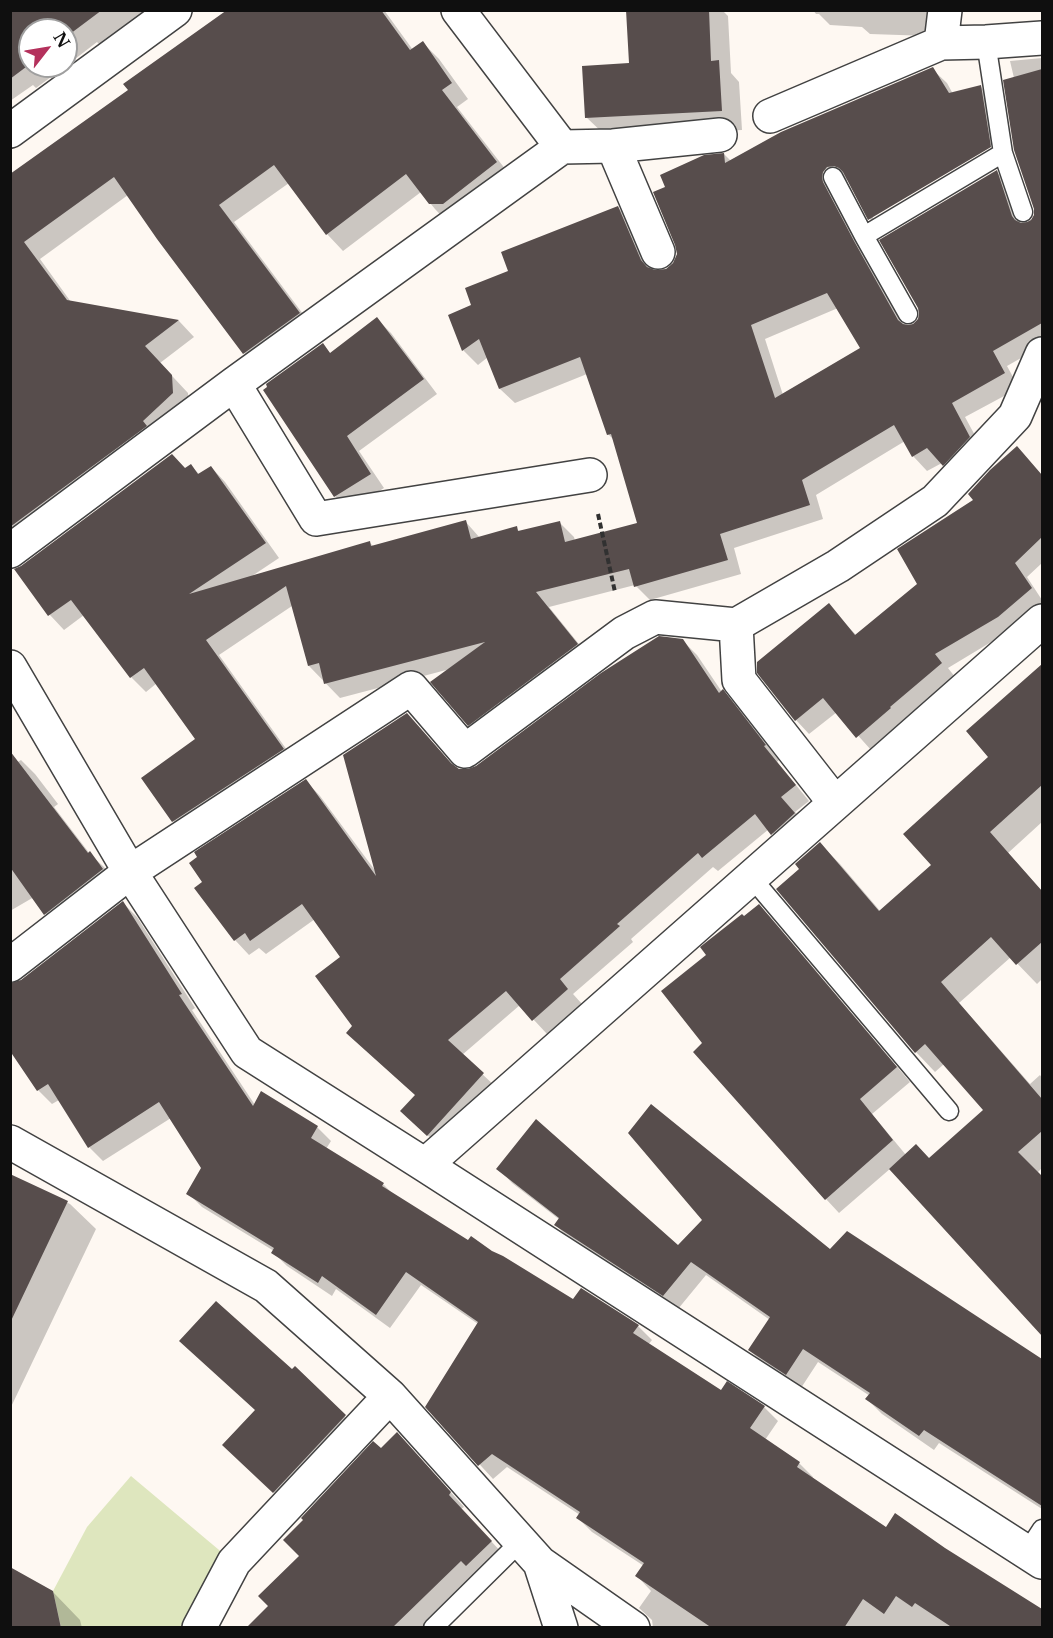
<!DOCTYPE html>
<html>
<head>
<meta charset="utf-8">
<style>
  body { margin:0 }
  #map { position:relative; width:1053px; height:1638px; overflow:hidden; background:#fef8f2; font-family:"Libre Baskerville",serif }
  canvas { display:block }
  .frame { position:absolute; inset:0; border:12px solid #0f0f0f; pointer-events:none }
  .north { position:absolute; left:18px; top:18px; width:60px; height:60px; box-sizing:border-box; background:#fff; border:2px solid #9f9f9f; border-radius:50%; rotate:59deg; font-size:16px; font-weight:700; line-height:24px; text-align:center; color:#0f0f0f }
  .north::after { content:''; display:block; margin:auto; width:21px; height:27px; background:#b4315c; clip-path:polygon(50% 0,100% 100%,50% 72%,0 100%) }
</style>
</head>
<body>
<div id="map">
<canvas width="1053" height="1638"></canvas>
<div class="frame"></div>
<div class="north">N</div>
</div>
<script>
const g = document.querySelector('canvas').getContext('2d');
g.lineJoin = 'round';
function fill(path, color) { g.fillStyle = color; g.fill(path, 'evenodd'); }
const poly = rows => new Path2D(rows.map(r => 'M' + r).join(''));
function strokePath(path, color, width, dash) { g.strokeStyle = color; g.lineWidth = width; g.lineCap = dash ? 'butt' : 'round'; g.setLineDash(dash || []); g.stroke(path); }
fill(poly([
  [131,1476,225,1555,194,1627,61,1627,53,1591,87,1527]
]), '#dee6be');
fill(poly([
  [10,10,149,10,101,46,97,42,66,66,66,30,30,30,30,66,66,66,36,88,33,85,10,101],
  [234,10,384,10,413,50,423,43,439,59,468,99,457,107,513,179,451,226,435,209,421,192,343,251,327,234,289,183,234,222,315,330,261,370,244,353,159,238,128,195,40,259,71,302,179,321,194,337,160,363,188,393,189,409,10,556,10,204,130,90],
  [627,10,722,10,728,16,731,73,739,82,742,130,607,137,586,117,630,64],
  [813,10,929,10,929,36,870,34,862,27,830,25,819,14,816,14],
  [1042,58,1042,346,1007,366,1019,388,965,417,984,452,958,479,942,463,927,471,913,456,905,441,816,495,823,519,734,548,741,574,650,600,635,585,549,607,591,659,483,739,469,724,450,669,340,698,309,666,292,606,219,655,297,764,188,836,173,821,197,739,157,683,146,692,131,677,84,615,64,630,50,615,16,570,191,466,200,475,211,467,225,482,279,558,252,576,370,543,374,547,465,521,480,538,516,528,520,532,559,522,574,537,575,541,639,524,614,440,608,434,587,374,515,403,500,389,488,357,478,365,463,350,450,316,473,306,510,272,618,207,632,222,653,271,666,270,674,265,678,255,667,188,724,154,731,161,932,69,947,83,953,94,981,87,995,101,1005,162,884,234,870,219,849,180,843,181,868,257,909,327,919,321,997,172,1011,186,1024,224,1032,221,1035,215,1014,78,1010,61],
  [996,142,998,145,873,220,873,216],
  [838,308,862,349,783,395,765,339],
  [377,319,391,333,437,394,359,451,384,488,349,510,335,496,323,345,331,354],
  [1030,462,1042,476,1042,563,1027,577,1042,600,1042,604,1011,630,948,668,955,677,902,721,903,722,871,750,837,712,809,734,796,720,759,673,828,605,857,636,919,584,975,500],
  [682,640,697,655,722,692,723,691,737,705,779,760,777,762,809,801,795,812,809,829,787,848,769,829,718,871,713,867,631,939,633,942,573,994,582,1004,547,1034,520,1005,462,1055,497,1088,443,1149,416,1125,416,1095,354,1027,342,957,315,919,266,954,259,948,249,955,235,940,306,781,320,796,377,873,407,715,455,768,458,770,468,771],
  [1042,666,1042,822,1008,853,1042,891,1042,979,1037,984,1011,957,959,1003,1030,1084,1040,1075,1042,1078,1042,1168,1037,1173,1042,1178,1042,1333,891,1168,839,1213,826,1199,705,1044,708,955,759,906,772,919,910,1082,872,1114,906,1155,930,1160,985,1110,944,1064,935,1072,916,1052,801,869,820,844,840,864,881,912,933,865,990,757,968,732],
  [10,755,16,763,21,760,35,774,58,804,54,807,90,854,104,867,116,884,59,928,46,914,34,897,10,911],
  [123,903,137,917,195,1008,192,1010,255,1105,317,1127,331,1141,326,1149,384,1185,396,1197,468,1242,574,1301,638,1326,652,1340,648,1345,721,1392,764,1407,778,1421,765,1440,799,1463,813,1477,812,1479,886,1529,945,1549,1042,1610,1042,1628,653,1628,652,1620,639,1608,651,1591,637,1576,644,1566,592,1532,578,1518,580,1515,507,1467,493,1479,427,1407,478,1324,421,1285,390,1328,336,1289,332,1296,287,1266,273,1252,274,1251,202,1207,188,1193,203,1168,171,1118,103,1161,89,1147,59,1100,52,1104,38,1090,13,1051,10,1053,10,985,22,981],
  [498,1168,678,1247,830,1251,847,1233,1042,1361,1042,1509,939,1443,934,1450,882,1414,867,1399,870,1396,818,1362,801,1388,764,1364,749,1350,770,1320,706,1275,678,1309,570,1240,556,1225,560,1220,512,1183],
  [10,1175,70,1204,96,1229,10,1409],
  [295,1369,359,1430,288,1505,238,1459],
  [411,1448,464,1507,461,1509,504,1555,428,1628,260,1628,270,1606,301,1556,381,1450],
  [53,1592,80,1620,82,1628,10,1628]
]), '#0003');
fill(poly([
  [10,10,102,10,66,37,66,30,30,30,30,64,10,79],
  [227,10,381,10,410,50,423,41,452,83,442,90,497,162,443,204,429,204,406,174,326,235,274,165,219,205,300,313,243,354,157,239,114,177,24,242,67,300,179,320,145,346,172,375,173,393,143,421,147,426,10,527,10,174,128,90,123,84],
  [626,10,709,10,711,61,719,60,722,111,585,118,582,66,629,63],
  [933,67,949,93,981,85,991,147,868,220,843,172,839,168,834,166,827,167,823,172,822,177,823,182,854,241,898,320,903,324,908,325,913,324,918,319,919,314,918,308,879,240,997,170,1012,216,1015,220,1021,223,1027,222,1031,220,1034,215,1034,209,1014,150,1003,80,1042,69,1042,323,993,351,1005,373,952,403,970,437,943,466,927,448,912,457,894,425,802,480,810,505,720,534,728,560,634,587,629,569,536,592,578,644,468,726,430,682,485,642,324,684,319,663,308,666,286,586,206,640,284,749,172,822,141,778,195,739,144,668,130,678,71,600,48,616,14,569,21,566,172,454,185,468,191,464,198,474,211,466,266,543,189,594,370,541,371,546,466,520,471,539,517,526,518,531,560,521,565,542,637,523,611,434,607,435,580,357,499,389,479,339,462,351,448,315,471,305,465,288,508,271,501,252,618,206,641,260,647,267,655,270,666,269,673,263,677,254,675,245,653,192,665,187,660,175,704,155,724,153,725,163,781,132],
  [827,293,860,348,775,398,751,325],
  [377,317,424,379,347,436,371,474,334,497,263,390,267,387,266,384,323,343,330,353],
  [1017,446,1042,475,1042,537,1015,563,1032,588,998,617,935,654,942,663,890,707,891,708,856,738,823,698,795,721,757,673,757,662,829,603,855,635,917,584,897,549,973,500,968,494,990,470],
  [659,636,683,639,719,693,723,689,766,745,764,746,796,785,781,797,795,813,771,835,755,814,702,858,698,853,617,924,620,926,560,979,568,989,532,1021,506,991,448,1040,484,1073,427,1136,400,1111,415,1095,346,1033,352,1026,315,976,340,957,302,904,250,941,245,933,234,941,194,888,202,882,189,863,197,857,194,852,306,779,376,876,343,755,407,713,451,763,459,769,468,769,476,766,601,673],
  [1042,664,1042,785,990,832,1042,891,1042,942,1016,965,991,937,941,982,1042,1099,1042,1131,1018,1152,1042,1176,1042,1336,889,1169,916,1144,929,1158,983,1110,925,1044,915,1053,776,889,799,869,795,864,820,842,879,911,931,865,903,834,988,757,966,731],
  [10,751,88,853,90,851,103,869,44,915,10,867],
  [123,901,182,994,179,995,253,1106,261,1091,318,1126,311,1138,384,1183,382,1186,468,1240,471,1236,492,1251,503,1256,573,1299,581,1288,639,1325,633,1333,721,1390,727,1381,765,1406,750,1428,800,1462,797,1467,886,1527,895,1513,945,1548,1042,1609,1042,1628,953,1628,915,1603,912,1607,896,1596,884,1614,863,1599,844,1628,712,1628,635,1576,644,1563,576,1518,580,1512,492,1454,478,1466,425,1407,478,1322,406,1272,376,1315,322,1276,318,1283,271,1253,274,1248,186,1194,201,1168,159,1102,88,1148,48,1084,37,1091,10,1051,10,983,21,980],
  [759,904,897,1067,860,1099,893,1140,825,1200,693,1052,702,1043,661,991,706,955,700,947,742,914,744,916],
  [651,1104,830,1249,847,1231,1042,1359,1042,1506,924,1430,919,1436,865,1399,870,1393,803,1349,786,1375,748,1350,770,1317,691,1262,663,1296,554,1225,559,1218,496,1169,536,1119,678,1245,702,1220,628,1133],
  [10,1174,68,1201,10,1323],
  [216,1301,292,1369,295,1366,346,1415,273,1493,222,1445,255,1410,179,1341],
  [397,1432,451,1492,449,1495,492,1541,466,1566,461,1561,392,1628,246,1628,268,1606,258,1596,299,1556,283,1540,303,1520,301,1518,373,1441,381,1448],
  [10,1567,53,1591,61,1628,10,1628]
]), '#574d4c');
const lane = poly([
  [986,42,1003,153,1023,212],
  [833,177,864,236,908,314],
  [864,236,1003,153],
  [751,877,949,1111],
  [1027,1552,1042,1529],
  [433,1628,521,1541]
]);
const street = poly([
  [941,43,945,10],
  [770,116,941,43,986,42,1042,38],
  [10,131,175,10],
  [613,146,658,252],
  [562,147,613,146,720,135],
  [234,384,316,519,590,475],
  [10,551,234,384,562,147,458,10],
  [736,625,739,680,835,803],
  [10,667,130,872,247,1052,425,1165,1042,1562],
  [10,965,130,872,411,688,465,751,624,633,655,617,736,625,838,566,935,501,1015,416,1042,354],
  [10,1142,266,1286,390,1396,540,1563,561,1628],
  [425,1165,1042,621],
  [540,1563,633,1628],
  [199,1628,234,1562,390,1396]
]);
strokePath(lane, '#424242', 21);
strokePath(street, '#424242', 36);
strokePath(poly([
  [598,514,615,592]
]), '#313131', 4, [6, 3]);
strokePath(lane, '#fff', 18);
strokePath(street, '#fff', 33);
</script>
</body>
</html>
